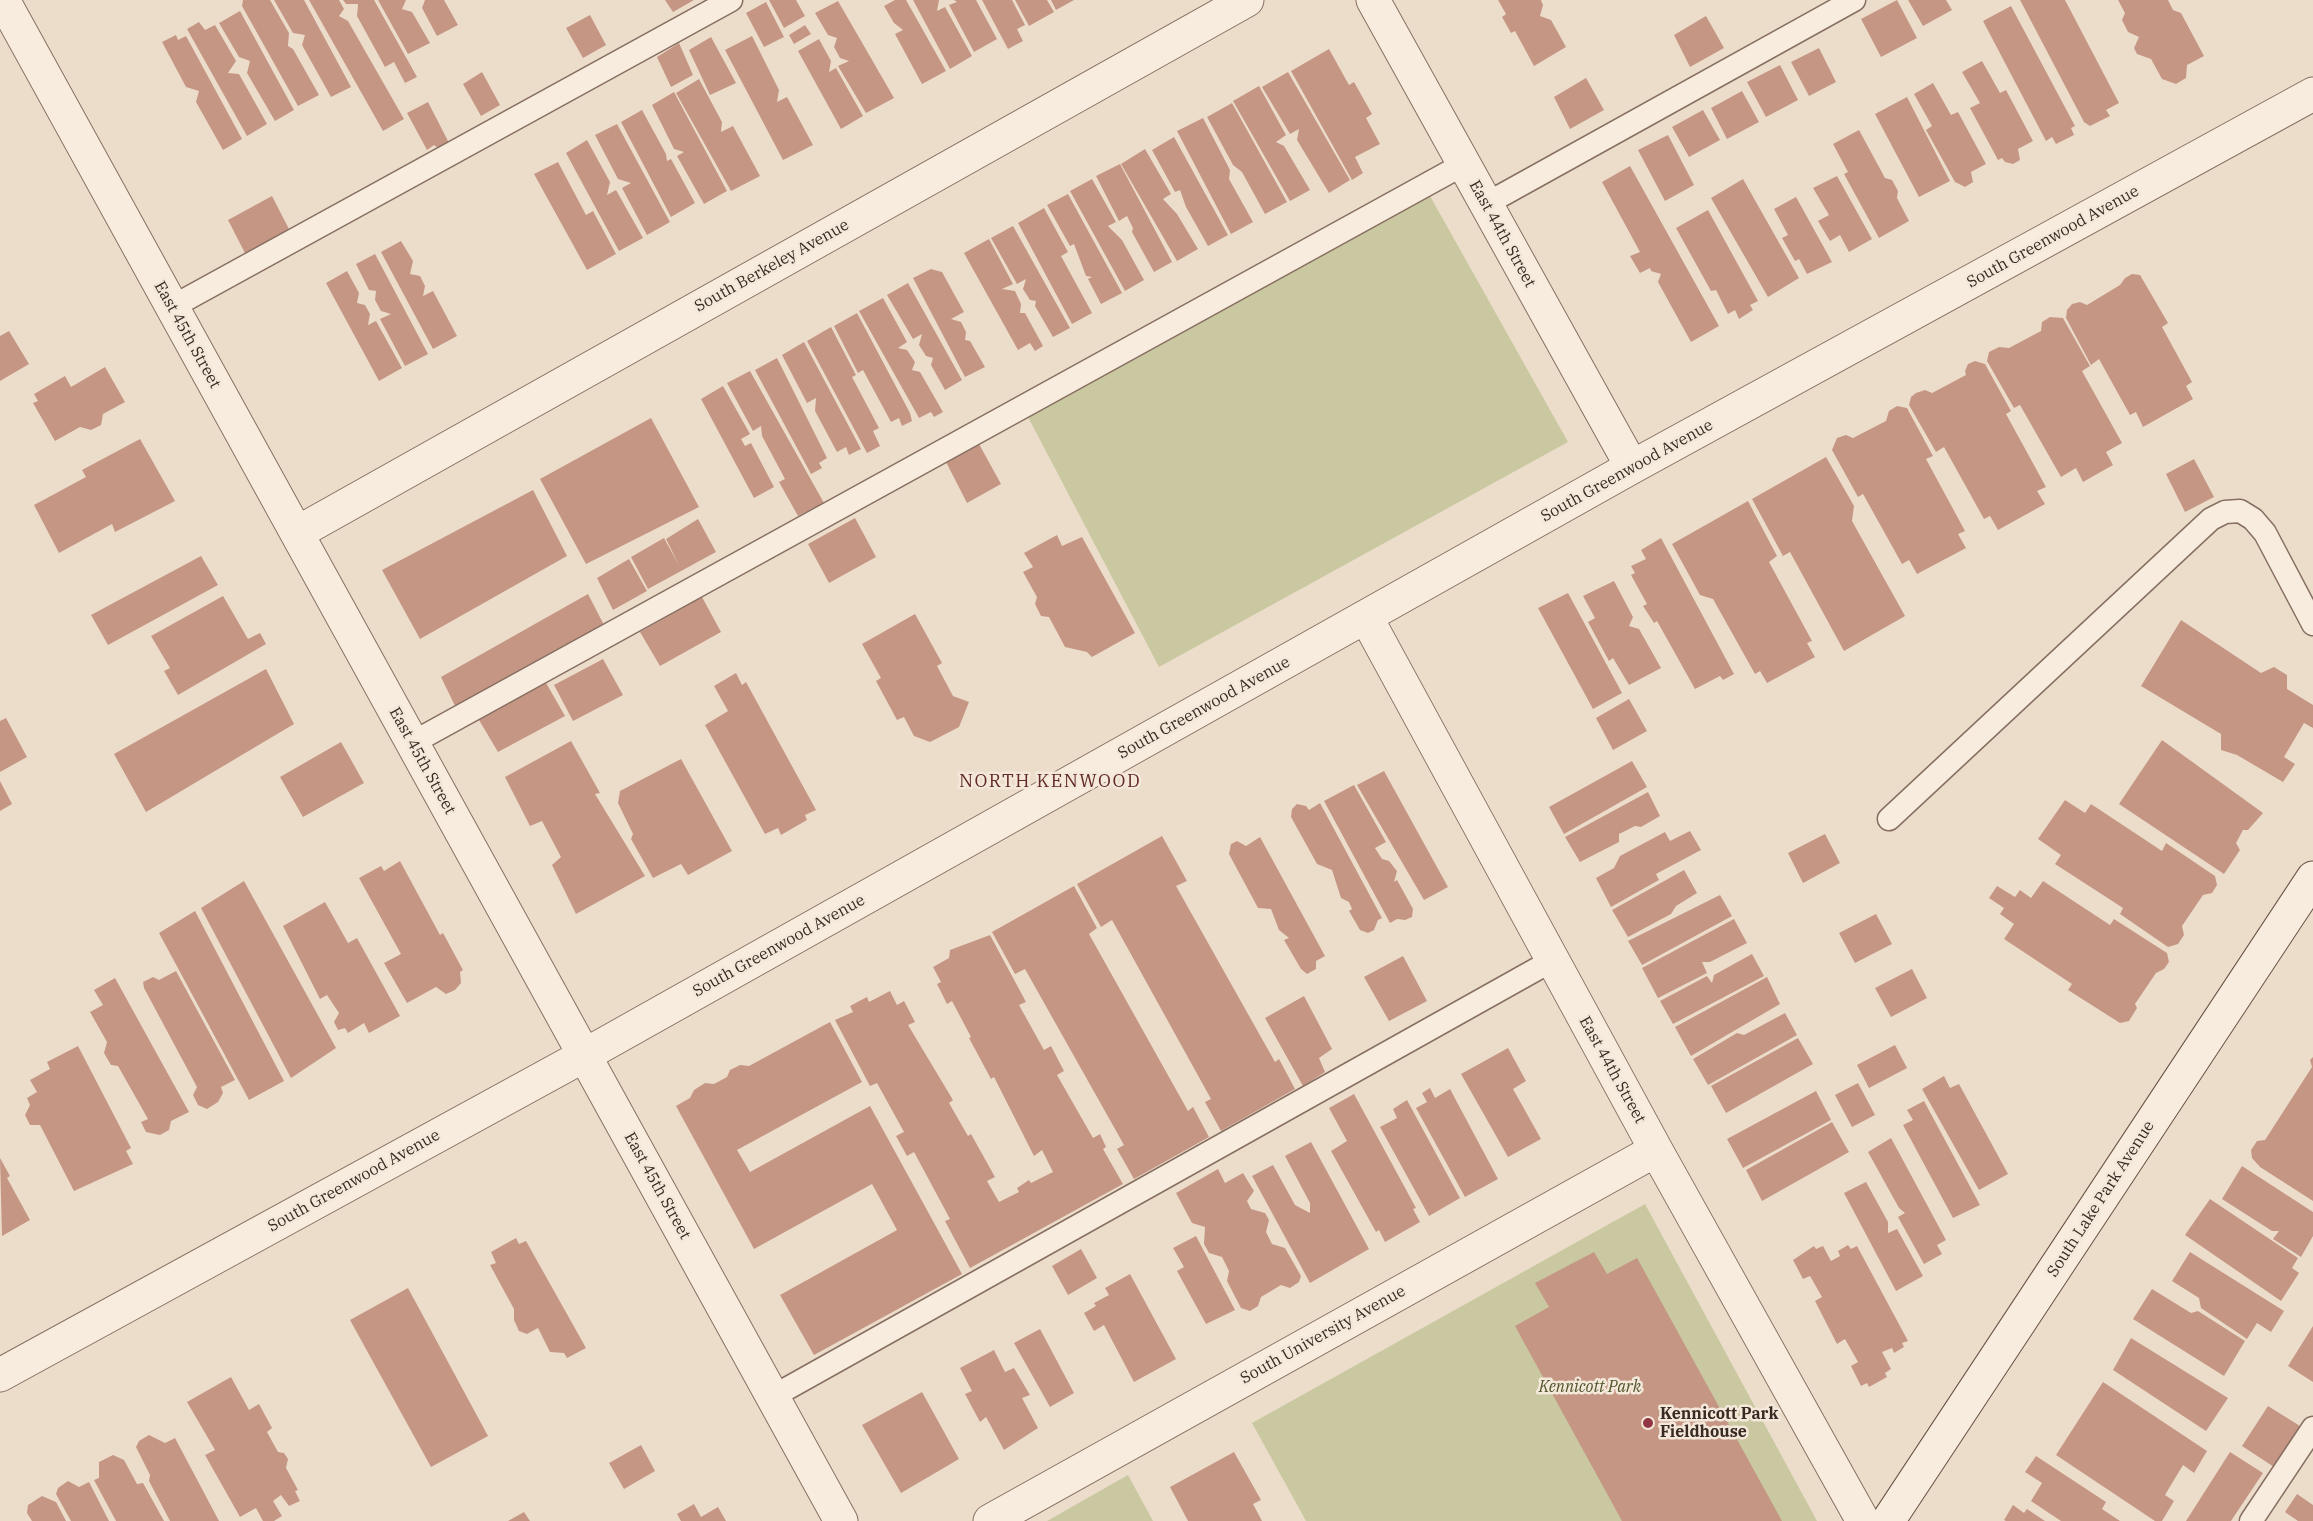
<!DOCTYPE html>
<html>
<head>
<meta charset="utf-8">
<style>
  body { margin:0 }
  canvas { display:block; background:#ecddcb }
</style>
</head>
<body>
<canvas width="2313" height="1521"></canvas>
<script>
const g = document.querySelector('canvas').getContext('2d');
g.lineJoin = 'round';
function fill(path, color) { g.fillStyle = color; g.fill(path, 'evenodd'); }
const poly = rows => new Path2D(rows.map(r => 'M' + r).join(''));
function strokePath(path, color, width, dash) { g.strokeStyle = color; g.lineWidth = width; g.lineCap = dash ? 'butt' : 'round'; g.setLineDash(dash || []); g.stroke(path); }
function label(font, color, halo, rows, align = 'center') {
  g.font = font + ' "IBM Plex Serif",serif'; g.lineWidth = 5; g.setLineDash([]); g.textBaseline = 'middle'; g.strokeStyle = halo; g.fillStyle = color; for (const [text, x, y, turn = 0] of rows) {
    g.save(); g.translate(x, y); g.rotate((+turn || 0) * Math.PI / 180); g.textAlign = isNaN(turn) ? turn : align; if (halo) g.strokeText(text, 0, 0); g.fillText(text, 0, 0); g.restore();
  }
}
fill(poly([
  [1430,196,1568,442,1159,667,1027,415],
  [1645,1204,1817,1521,1306,1521,1252,1423],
  [1128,1475,1153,1521,1047,1521]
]), '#c9c8a0');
fill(poly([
  [243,0,270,0,289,33,288,46,293,49,319,95,298,106,242,6],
  [274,0,304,0,351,87,331,97,302,45,305,35,293,33],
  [309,0,339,0,344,9,339,16,348,21,404,119,383,131],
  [343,0,374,0,417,77,405,83,394,62,385,67,357,16,358,4,346,4],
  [378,0,406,0,402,9,412,12,430,43,408,54],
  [425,0,444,0,458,25,437,36,422,8],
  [665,0,694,0,673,12],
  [769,0,796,0,805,16,784,28],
  [895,0,906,0,946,71,922,84,895,34,903,30,894,23,884,6],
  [913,0,939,0,937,11,945,7,972,56,950,69],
  [954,0,976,0,997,39,974,52,949,5,957,2],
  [982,0,1012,0,1025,25,1017,29,1023,41,1008,49],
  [1015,0,1047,0,1054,12,1029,26],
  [1051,0,1074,0,1056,10],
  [1498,0,1541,0,1543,5,1540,16,1551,20,1566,47,1534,66,1515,31,1511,33,1502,17,1506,14],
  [1897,0,1917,38,1881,57,1861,19],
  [1908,0,1946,0,1952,10,1923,26],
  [2020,0,2065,0,2119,103,2106,110,2110,116,2090,126,2084,122],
  [2118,0,2168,0,2173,10,2181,13,2204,56,2187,65,2186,78,2176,84,2162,79,2151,59,2137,54,2134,48,2139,37,2128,32,2122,20,2125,13],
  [838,1,894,98,866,113,838,66,849,61,840,58,834,47,837,38,828,35,815,13],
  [766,2,784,37,764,47,746,13],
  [2011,6,2075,126,2071,128,2074,135,2056,144,2052,137,2046,141,1983,21],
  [240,11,294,110,275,121,247,73,250,61,239,57,219,23],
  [590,15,606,45,583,58,566,28],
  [1706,16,1724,48,1690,67,1674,35],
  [199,22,205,30,215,25,236,61,228,73,239,74,267,124,247,136,187,29],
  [805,25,811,34,794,44,789,35],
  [176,35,178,40,186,36,242,139,223,150,196,102,199,91,186,87,162,42],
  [752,36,779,90,777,102,787,97,813,145,783,160,725,50],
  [711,37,736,83,710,95,689,50],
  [819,39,831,61,829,72,836,68,863,116,841,129,798,51],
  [679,43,693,75,671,87,657,57],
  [1819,48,1836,82,1809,96,1791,62],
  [1329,49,1349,85,1354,82,1372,114,1366,118,1380,144,1355,157,1363,173,1352,180,1291,71],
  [1982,61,2000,93,2006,90,2033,141,2018,149,2020,160,2013,164,2005,162,2002,158,1998,160,1970,108,1980,103,1962,72],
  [1780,65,1798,100,1766,117,1747,82],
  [482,72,500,105,481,116,463,84],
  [1288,72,1350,180,1329,193,1297,140,1299,129,1290,134,1262,87],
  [1586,78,1604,110,1570,129,1554,97],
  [699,79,722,122,721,132,733,126,760,176,731,191,676,93],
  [1933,83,1951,115,1958,112,1986,164,1971,172,1973,182,1965,187,1955,182,1926,130,1932,126,1914,94],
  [1259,86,1286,135,1276,142,1284,146,1310,190,1290,201,1233,101],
  [1742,91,1759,122,1727,139,1711,108],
  [674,92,727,191,704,204,677,156,684,152,674,149,652,105],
  [1907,97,1950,181,1919,197,1875,114],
  [428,102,449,143,438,148,434,145,427,150,407,113],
  [1232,103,1287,202,1265,214,1242,172,1233,165,1207,117],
  [642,110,666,154,667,161,671,159,695,203,671,217,621,122],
  [1703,110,1720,140,1689,157,1672,127],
  [1203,118,1230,170,1229,179,1253,222,1231,234,1177,131],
  [617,124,670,222,647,235,622,188,631,183,618,179,595,135],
  [1859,130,1885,178,1892,180,1898,191,1897,198,1909,221,1879,238,1844,174,1848,172,1833,144],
  [1668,135,1694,185,1665,201,1638,150],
  [1174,137,1228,235,1208,246,1186,207,1180,190,1175,192,1152,150],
  [587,140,610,182,607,195,616,190,643,238,619,251,566,153],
  [1145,149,1171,194,1163,199,1177,214,1198,249,1177,261,1121,164],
  [558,162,586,215,593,211,616,254,587,270,534,174],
  [1120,164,1172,262,1154,272,1132,232,1133,228,1127,216,1119,221,1096,176],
  [1630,166,1719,326,1691,342,1658,282,1661,274,1651,271,1650,268,1640,273,1630,256,1640,252,1602,182],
  [1837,176,1872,239,1849,252,1840,235,1830,241,1818,221,1829,215,1813,188],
  [1092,179,1116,222,1108,226,1122,240,1144,280,1125,291,1070,191],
  [1743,179,1799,278,1768,297,1711,198],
  [1068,194,1122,293,1101,304,1088,279,1092,277,1086,276,1074,244,1070,246,1047,205],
  [272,196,291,233,247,257,228,220],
  [1796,197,1832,262,1807,274,1799,259,1795,261,1782,238,1788,235,1774,209],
  [1044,208,1068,252,1061,256,1092,313,1072,324,1018,223],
  [1708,210,1758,301,1750,305,1753,310,1739,319,1735,310,1728,314,1716,290,1711,291,1676,228],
  [1013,226,1070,328,1053,337,1035,306,1036,301,1030,300,1023,289,1026,279,1017,284,991,238],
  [989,239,1013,284,1002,289,1015,291,1021,304,1020,313,1025,313,1043,346,1035,351,1030,343,1018,350,964,253],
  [401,241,413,261,410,274,420,276,425,286,423,296,433,291,457,336,433,349,381,252],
  [375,254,428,354,405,366,380,319,391,314,381,311,375,300,376,291,369,290,356,264],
  [931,269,942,272,964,312,951,319,961,322,966,332,965,340,970,341,985,367,965,377,913,278],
  [347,271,359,293,357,303,365,305,370,314,368,325,376,321,402,368,379,381,326,283],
  [2132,274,2140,275,2168,323,2162,327,2192,382,2186,386,2193,399,2143,427,2136,412,2130,415,2099,359,2091,365,2066,318,2067,310,2072,304,2080,302,2087,305,2120,285,2125,278],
  [908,283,962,380,945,390,931,365,933,358,926,356,919,345,922,334,913,339,887,295],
  [883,298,907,342,898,348,907,350,915,362,912,370,920,372,943,412,934,417,931,412,919,418,859,311],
  [857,313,910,413,912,421,902,426,899,418,891,422,863,370,858,373,834,326],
  [2050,317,2063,318,2090,366,2082,371,2122,443,2106,452,2113,465,2083,482,2076,468,2061,477,2020,405,2014,408,1987,361,1989,352,1999,347,2009,348,2041,331,2042,322],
  [831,327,856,375,852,377,879,428,873,431,880,446,867,453,807,341],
  [9,331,29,364,0,381,0,336],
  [804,342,861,449,849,455,846,447,837,452,815,411,816,398,807,403,782,355],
  [777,358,827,458,819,463,822,468,811,474,755,370],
  [1975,361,1985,364,2011,411,2006,414,2046,487,2037,491,2045,504,1998,530,1990,516,1984,519,1944,447,1936,452,1909,405,1911,397,1916,393,1925,390,1932,393,1966,375,1965,371,1968,364],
  [105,367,125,402,103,414,101,425,91,430,80,427,55,441,33,403,38,401,34,394,65,376,71,387],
  [750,371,824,503,798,516,779,482,785,479,762,436,761,426,753,431,727,383],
  [723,386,750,434,741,439,745,446,751,443,774,487,754,498,701,399],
  [1897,406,1907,408,1933,456,1926,459,1965,531,1958,534,1966,548,1917,574,1909,560,1902,564,1863,494,1858,497,1832,450,1837,438,1846,435,1853,438,1886,421,1889,411],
  [651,418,699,507,586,564,540,479],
  [140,439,175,501,115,532,112,524,59,553,34,505,86,477,82,470],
  [979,444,1001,484,967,503,946,462],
  [1826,457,1854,506,1852,521,1905,616,1844,651,1790,552,1783,556,1752,499],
  [2194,459,2214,497,2185,512,2166,474],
  [533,490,567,556,420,639,382,570],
  [1748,501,1777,556,1769,562,1812,641,1807,643,1815,657,1767,683,1760,671,1755,674,1713,599,1700,595,1672,544],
  [855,518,876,557,829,583,808,544],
  [698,519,716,552,648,589,631,557,664,538,679,565,666,539],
  [1057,535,1062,546,1082,537,1135,633,1092,657,1087,652,1065,647,1049,617,1041,616,1035,604,1037,597,1023,572,1033,567,1024,553],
  [1661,538,1734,674,1723,680,1720,676,1695,689,1657,621,1654,623,1643,606,1647,604,1631,575,1635,573,1631,566,1646,559,1641,550],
  [201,556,218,585,108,645,91,615],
  [629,559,647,591,613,610,597,578],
  [1614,581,1633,617,1629,626,1639,629,1661,668,1629,685,1613,658,1609,661,1588,622,1595,618,1583,596],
  [1568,593,1622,693,1593,709,1538,608],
  [588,594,605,627,457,710,441,677],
  [223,596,248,639,260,633,266,644,178,695,164,671,170,668,151,636],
  [702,597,721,632,660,666,640,632],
  [915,614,942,663,937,666,953,696,969,702,959,727,930,742,914,736,904,717,897,720,876,681,881,678,862,644],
  [2181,620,2261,673,2274,667,2287,675,2287,689,2313,705,2313,728,2304,723,2284,757,2295,764,2283,782,2237,755,2221,750,2221,734,2141,686],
  [603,659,623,695,573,721,554,685],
  [266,669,294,724,146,812,114,754],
  [736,673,742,685,746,682,816,810,805,815,807,820,781,835,778,828,765,834,705,725,728,711,714,686],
  [545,681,565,716,498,752,479,720],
  [1629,699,1647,731,1613,750,1596,718],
  [6,718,27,757,0,772,0,721],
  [2162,740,2263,813,2248,830,2243,830,2236,843,2240,850,2224,874,2119,804],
  [571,741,600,793,595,794,645,876,576,914,552,865,561,857,542,821,530,826,505,777],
  [341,742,364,783,303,817,280,777],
  [681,759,732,851,688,875,681,864,653,878,631,839,633,834,618,803,620,791],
  [1632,761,1647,787,1564,834,1549,807],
  [1384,771,1448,887,1424,900,1357,785],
  [0,781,12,804,0,811],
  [1354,785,1386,842,1375,848,1382,859,1389,861,1397,871,1394,882,1397,880,1413,909,1412,917,1405,920,1397,919,1390,923,1324,801],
  [1648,792,1660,816,1641,827,1635,826,1619,834,1619,842,1580,862,1565,837],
  [2065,800,2085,813,2091,804,2162,851,2166,843,2215,876,2217,885,2212,893,2203,895,2182,926,2184,935,2178,944,2168,947,2120,914,2123,908,2055,864,2061,855,2038,839],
  [1320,803,1382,918,1378,920,1374,930,1368,933,1360,930,1349,911,1352,909,1349,902,1341,898,1332,870,1317,864,1291,817,1292,809,1297,804,1306,806,1309,810],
  [1690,831,1701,850,1656,874,1659,880,1611,907,1596,878,1614,868,1620,856,1665,832,1670,841],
  [1825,834,1840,863,1803,883,1788,853],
  [1162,836,1187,881,1176,886,1275,1062,1279,1059,1295,1089,1221,1131,1205,1102,1211,1099,1112,920,1101,927,1077,884],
  [1260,837,1325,956,1316,961,1316,969,1307,974,1301,969,1284,940,1289,938,1279,930,1271,909,1258,908,1229,854,1231,844,1237,841,1246,846],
  [400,861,440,935,443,933,463,970,460,972,461,983,455,990,446,994,436,987,407,1003,384,963,401,954,359,878,381,866,384,871],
  [1684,870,1697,893,1676,906,1671,914,1628,937,1612,910],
  [244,881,336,1048,291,1078,201,908],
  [2043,881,2110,925,2114,919,2167,953,2169,962,2164,969,2156,973,2135,1004,2137,1008,2129,1021,2120,1023,2068,990,2072,984,2004,939,2014,924,2000,914,2004,908,1989,898,1997,886,2015,897,2020,890,2031,898],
  [1074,886,1097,928,1089,934,1188,1111,1193,1107,1209,1137,1134,1179,1117,1149,1124,1145,1025,969,1015,974,992,932],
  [1720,895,1732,916,1642,965,1628,941],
  [325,902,348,943,357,938,400,1016,369,1033,364,1023,348,1033,345,1028,338,1030,334,1022,339,1013,327,995,320,999,283,926],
  [195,911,284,1081,249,1100,159,933],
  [1876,914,1892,944,1855,963,1839,933],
  [1734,919,1747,943,1710,962,1702,962,1707,973,1658,998,1642,968],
  [990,935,1026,1002,1019,1005,1044,1050,1051,1046,1064,1071,1057,1075,1093,1138,1100,1134,1106,1147,1103,1149,1123,1184,970,1268,945,1221,950,1219,914,1152,907,1156,896,1136,904,1132,877,1083,870,1086,835,1020,853,1012,850,1006,867,997,869,1002,890,991,897,1005,904,1001,915,1022,908,1025,953,1100,949,1103,968,1136,971,1134,995,1177,987,1181,999,1202,1019,1192,1017,1188,1029,1180,1031,1183,1053,1172,1042,1150,1034,1156,994,1077,991,1079,969,1038,971,1037,952,1001,947,1004,937,984,941,982,933,967,949,958,950,950],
  [1752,954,1764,976,1673,1024,1660,1001,1707,976,1712,983,1714,975],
  [1403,956,1427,1001,1389,1021,1364,977],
  [1912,969,1927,998,1891,1017,1875,988],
  [176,971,235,1080,221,1087,223,1093,218,1102,207,1109,198,1105,193,1095,197,1087,144,988,143,982,153,977,159,980],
  [1767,977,1780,1004,1691,1056,1675,1027],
  [115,978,189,1112,171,1121,169,1130,160,1135,146,1132,141,1122,148,1119,118,1066,111,1065,104,1053,107,1042,90,1012,103,1005,94,990],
  [1304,996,1332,1049,1319,1058,1325,1072,1303,1086,1265,1018],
  [1785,1013,1797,1035,1708,1085,1693,1059,1737,1033,1744,1035],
  [830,1022,862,1082,737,1150,750,1172,870,1106,962,1274,814,1355,780,1295,897,1230,872,1184,754,1249,676,1106,690,1098,694,1090,705,1083,714,1084,727,1077,730,1070,740,1065,749,1066],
  [1798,1038,1813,1064,1726,1113,1711,1086],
  [1895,1045,1907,1068,1869,1088,1857,1065],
  [78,1046,131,1148,126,1151,133,1164,74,1191,40,1125,30,1125,25,1115,30,1105,27,1098,37,1092,30,1080,50,1069,47,1062],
  [1508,1048,1526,1081,1513,1089,1541,1139,1508,1157,1461,1074],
  [2313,1057,2313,1201,2260,1167,2252,1158,2251,1150,2257,1141,2265,1140,2312,1067,2310,1060],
  [1944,1076,1950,1088,1959,1084,2008,1174,1979,1190,1922,1089],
  [1858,1083,1875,1115,1852,1127,1835,1095],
  [1430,1088,1435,1098,1450,1089,1498,1179,1465,1197,1416,1108,1427,1102,1422,1093],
  [1816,1091,1831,1120,1743,1168,1727,1139],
  [1354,1094,1416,1208,1413,1209,1420,1222,1385,1242,1379,1230,1376,1232,1331,1151,1347,1141,1329,1108],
  [1407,1100,1460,1198,1429,1216,1380,1127,1397,1118,1393,1109],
  [1924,1101,1980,1205,1953,1218,1903,1125,1913,1120,1907,1110],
  [1832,1122,1849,1152,1762,1201,1746,1170],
  [1891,1138,1946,1240,1937,1245,1942,1254,1924,1264,1898,1217,1905,1213,1899,1208,1868,1152],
  [1311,1142,1369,1249,1310,1283,1252,1176,1273,1165,1295,1205,1310,1213,1310,1203,1285,1156],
  [0,1158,10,1176,7,1178,30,1220,2,1236],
  [2242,1166,2313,1212,2313,1236,2301,1257,2273,1239,2279,1231,2272,1231,2222,1199],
  [1218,1169,1225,1183,1243,1173,1254,1191,1247,1201,1251,1209,1265,1213,1269,1220,1266,1232,1272,1244,1285,1248,1301,1276,1299,1282,1290,1288,1281,1285,1261,1297,1258,1306,1250,1311,1241,1308,1227,1281,1229,1271,1222,1257,1209,1253,1204,1244,1205,1227,1192,1223,1176,1193],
  [1866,1182,1888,1222,1888,1233,1897,1229,1923,1276,1896,1291,1844,1193],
  [2210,1199,2298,1258,2292,1268,2299,1273,2281,1301,2185,1235],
  [1196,1236,1235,1310,1206,1324,1177,1271,1184,1267,1173,1248],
  [516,1238,519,1244,526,1241,586,1348,567,1358,564,1353,550,1352,538,1328,527,1334,519,1331,514,1320,514,1309,490,1265,496,1263,491,1252],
  [1848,1245,1851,1249,1857,1246,1908,1341,1902,1343,1904,1347,1894,1353,1892,1348,1882,1352,1891,1369,1885,1373,1887,1377,1869,1387,1867,1383,1861,1386,1851,1366,1858,1362,1845,1339,1837,1344,1815,1301,1822,1297,1810,1276,1803,1279,1793,1260,1814,1246,1816,1249,1823,1246,1831,1261,1840,1256,1838,1251],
  [1081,1249,1097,1278,1068,1295,1052,1266],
  [1594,1252,1607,1274,1637,1258,1782,1521,1622,1521,1515,1326,1549,1307,1535,1283],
  [2190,1252,2284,1311,2271,1332,2257,1323,2247,1339,2201,1308,2199,1298,2172,1281],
  [1130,1274,1176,1359,1134,1382,1104,1325,1094,1331,1084,1313,1096,1306,1094,1303,1109,1295,1105,1288],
  [408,1288,488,1436,431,1467,350,1320],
  [2152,1289,2191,1313,2198,1311,2245,1341,2224,1376,2133,1319],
  [2313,1326,2313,1382,2288,1366],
  [1040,1329,1074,1393,1050,1407,1014,1343],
  [2131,1338,2228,1398,2206,1431,2113,1370],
  [994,1350,1005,1372,1014,1368,1030,1395,1022,1398,1038,1428,1004,1450,986,1417,980,1422,965,1394,972,1391,960,1368],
  [231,1377,249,1410,259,1404,272,1428,267,1432,278,1452,284,1453,288,1459,286,1468,298,1490,295,1491,300,1501,289,1506,281,1495,273,1501,282,1516,274,1521,263,1521,256,1508,240,1517,205,1455,215,1450,187,1402],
  [2103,1382,2207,1451,2194,1473,2183,1465,2165,1495,2174,1501,2162,1521,2155,1521,2056,1455],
  [922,1392,959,1459,901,1493,862,1425],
  [2268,1406,2300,1426,2274,1467,2242,1446],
  [149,1435,165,1443,175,1438,219,1521,170,1521,149,1481,150,1475,136,1447,139,1441],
  [641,1445,655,1471,624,1489,609,1463],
  [1234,1452,1261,1500,1253,1504,1262,1521,1188,1521,1170,1487],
  [2230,1452,2263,1473,2231,1521,2186,1521],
  [113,1455,124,1460,137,1484,143,1483,164,1521,116,1521,94,1480,99,1478,99,1462],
  [2036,1456,2106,1502,2102,1509,2120,1521,2061,1521,2031,1501,2042,1483,2025,1472],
  [68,1481,79,1487,89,1482,109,1521,71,1521,56,1494,58,1488],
  [2297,1494,2313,1505,2313,1521,2298,1521,2285,1512],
  [42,1496,56,1502,66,1521,32,1521,27,1513,28,1505],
  [694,1504,701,1517,718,1507,726,1521,681,1521,677,1514],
  [2013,1505,2024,1513,2027,1509,2045,1521,2006,1521,2004,1520],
  [524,1512,530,1521,508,1521]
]), '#c69685');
const lane = poly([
  [1486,204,1854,0],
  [172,307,731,0],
  [412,743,1464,164],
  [1889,819,2211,519,2225,512,2240,511,2253,519,2265,533,2313,624],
  [772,1397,1553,960],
  [2251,1521,2313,1428]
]);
const street = poly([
  [3,0,841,1521],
  [1373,0,1632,467],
  [297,533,1247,0],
  [1366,617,1656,1150,1863,1521],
  [0,1375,585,1055,1632,467,2313,94],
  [990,1521,1656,1150]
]);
const secondary = poly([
  [1888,1521,2313,878]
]);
strokePath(lane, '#876f61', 25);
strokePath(street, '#876f61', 35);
strokePath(secondary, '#695144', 35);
strokePath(lane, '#f7ecde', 22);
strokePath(street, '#f7ecde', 33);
strokePath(secondary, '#f7ecde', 33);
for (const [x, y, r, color] of [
  [1648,1423,6,"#913644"]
]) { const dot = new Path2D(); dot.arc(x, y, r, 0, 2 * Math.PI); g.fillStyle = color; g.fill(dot); strokePath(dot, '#f3e8da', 2); }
label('16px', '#392a23', '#f3e8da', [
  ["East 44th Street",1502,234,61],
  ["South Greenwood Avenue",2053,237,-29],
  ["South Berkeley Avenue",772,266,-29],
  ["East 45th Street",187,335,61],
  ["South Greenwood Avenue",1627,471,-29],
  ["South Greenwood Avenue",1204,708,-29],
  ["East 45th Street",422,761,61],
  ["South Greenwood Avenue",779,946,-29],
  ["East 44th Street",1612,1070,61],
  ["South Greenwood Avenue",354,1181,-29],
  ["East 45th Street",657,1186,61],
  ["South Lake Park Avenue",2101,1199,-57],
  ["South University Avenue",1323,1335,-29]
]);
label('italic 16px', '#50542b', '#f3e8da', [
  ["Kennicott Park",1590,1387]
]);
label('bold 16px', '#392a23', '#f3e8da', [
  ["Kennicott Park",1660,1414],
  ["Fieldhouse",1660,1432]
], 'left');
g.letterSpacing = '1.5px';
label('18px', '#622926', '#f3e8da', [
  ["NORTH KENWOOD",1050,782]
]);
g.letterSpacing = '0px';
</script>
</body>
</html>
